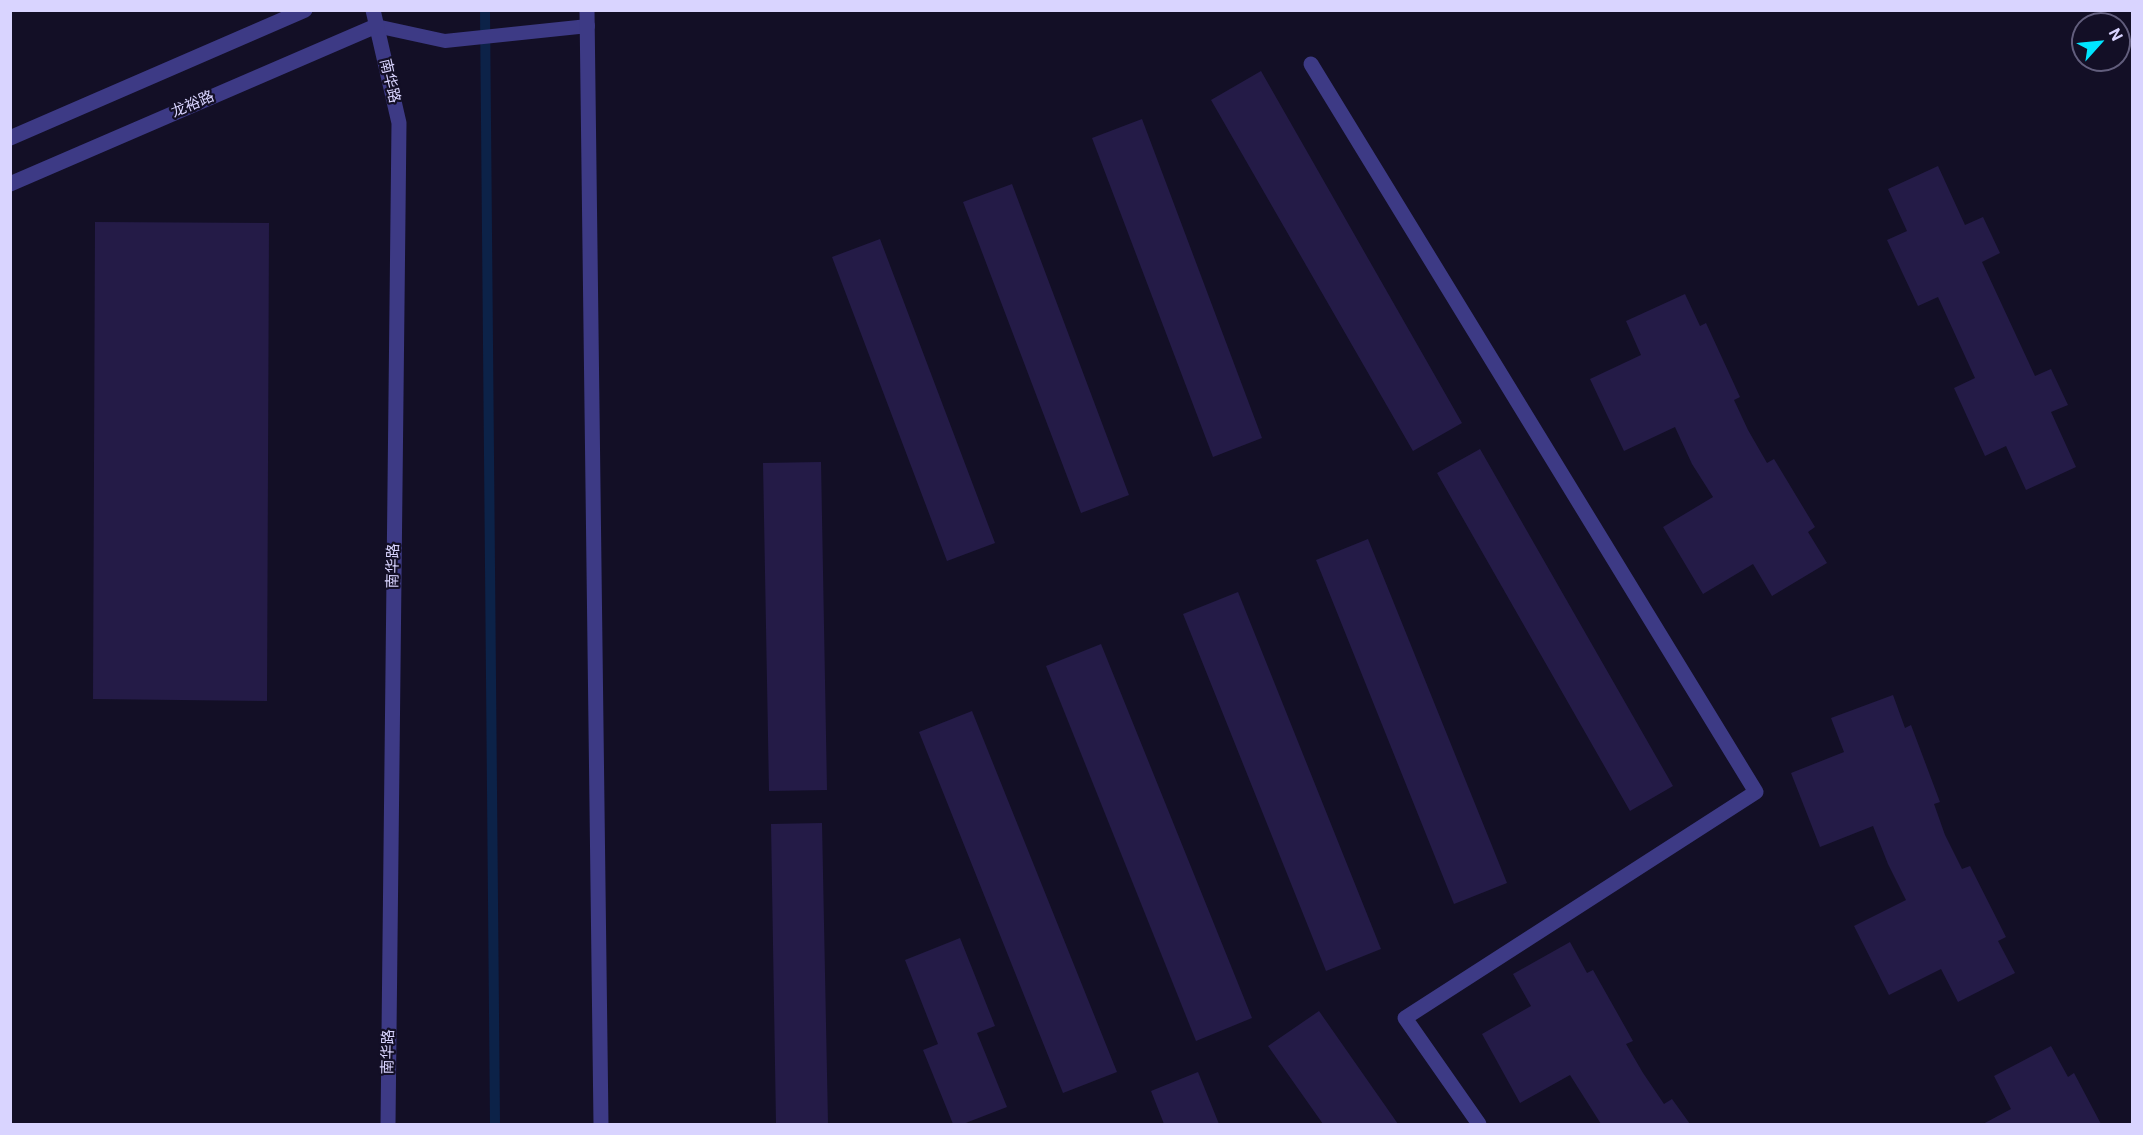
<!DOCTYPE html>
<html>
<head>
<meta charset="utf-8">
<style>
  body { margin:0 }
  #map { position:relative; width:2143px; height:1135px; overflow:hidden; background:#130f26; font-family:Roboto,sans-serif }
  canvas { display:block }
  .frame { position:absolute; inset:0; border:12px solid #d9d4ff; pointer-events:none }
  .north { position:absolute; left:2071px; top:12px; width:60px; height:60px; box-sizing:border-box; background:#130f26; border:2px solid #625e7d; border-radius:50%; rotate:63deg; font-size:16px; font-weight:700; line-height:24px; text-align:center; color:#d9d4ff }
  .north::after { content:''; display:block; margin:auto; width:21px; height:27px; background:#00e5ff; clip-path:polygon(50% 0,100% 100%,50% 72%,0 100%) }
</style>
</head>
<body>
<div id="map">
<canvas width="2143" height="1135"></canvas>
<div class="frame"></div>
<div class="north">N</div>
</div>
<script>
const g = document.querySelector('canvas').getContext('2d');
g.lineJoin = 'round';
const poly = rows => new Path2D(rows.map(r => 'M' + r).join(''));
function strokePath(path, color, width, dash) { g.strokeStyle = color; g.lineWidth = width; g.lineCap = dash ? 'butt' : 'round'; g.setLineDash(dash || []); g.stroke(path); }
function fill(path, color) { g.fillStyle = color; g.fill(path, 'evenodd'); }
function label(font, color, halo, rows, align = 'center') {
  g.font = font + ' Roboto,"Noto Sans SC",sans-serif'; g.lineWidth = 4.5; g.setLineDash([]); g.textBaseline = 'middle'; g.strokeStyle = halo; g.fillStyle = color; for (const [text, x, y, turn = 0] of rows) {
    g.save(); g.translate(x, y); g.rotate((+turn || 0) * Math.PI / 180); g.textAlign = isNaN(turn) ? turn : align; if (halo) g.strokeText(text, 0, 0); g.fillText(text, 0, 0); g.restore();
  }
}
strokePath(poly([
  [485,10,495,1124]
]), '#0c2248', 10);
fill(poly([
  [1261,71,1462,423,1413,451,1211,100],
  [1142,119,1262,438,1213,457,1092,138],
  [1938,166,1965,225,1983,217,2000,253,1982,262,2035,376,2051,369,2068,405,2051,412,2076,467,2026,490,2006,446,1985,456,1954,388,1975,378,1938,297,1918,306,1887,240,1907,231,1888,189],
  [1012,184,1129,495,1081,513,963,202],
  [95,222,269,223,267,701,93,699],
  [880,239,995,543,947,561,832,257],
  [1685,294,1700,326,1706,323,1740,397,1734,400,1748,430,1767,463,1774,459,1815,527,1808,532,1827,563,1772,596,1753,564,1703,594,1663,527,1713,497,1692,464,1675,427,1624,451,1590,379,1641,355,1626,321],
  [1480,449,1673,786,1630,811,1437,473],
  [821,462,827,790,769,791,763,463],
  [1368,539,1507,883,1454,904,1316,560],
  [1238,592,1381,949,1326,971,1183,614],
  [1101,644,1252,1018,1196,1041,1046,666],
  [1893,695,1905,728,1911,725,1940,802,1934,804,1945,835,1962,869,1970,866,2006,937,1998,941,2015,973,1958,1002,1941,969,1889,995,1854,926,1906,900,1888,864,1873,826,1820,847,1791,773,1844,752,1831,718],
  [972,711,1117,1072,1063,1093,919,732],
  [822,823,828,1124,776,1124,771,824],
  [960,938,995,1026,977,1033,1007,1107,963,1124,953,1124,923,1050,938,1044,905,960],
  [1570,942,1587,973,1593,970,1633,1041,1626,1044,1643,1073,1664,1104,1672,1099,1690,1124,1601,1124,1570,1075,1520,1103,1482,1034,1531,1006,1513,974],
  [1319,1011,1398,1124,1323,1124,1268,1046],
  [2051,1046,2068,1077,2074,1073,2101,1124,1983,1124,2011,1109,1994,1076],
  [1198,1072,1219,1124,1164,1124,1151,1091]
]), '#241b47');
strokePath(poly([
  [376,26,445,41,588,26]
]), '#3d3a85', 14);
strokePath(poly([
  [587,10,601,1124],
  [1311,64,1756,792,1405,1018,1479,1124]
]), '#3d3a85', 15);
strokePath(poly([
  [373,10,399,123,388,1124],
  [10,138,305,10],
  [10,184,376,26]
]), '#3d3a85', 15);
label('15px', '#d9d4ff', '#130f26', [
  ["南华路",389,81,77],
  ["龙裕路",193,105,-23],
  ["南华路",394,566,-89],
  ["南华路",389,1052,-89]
]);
</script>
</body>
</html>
